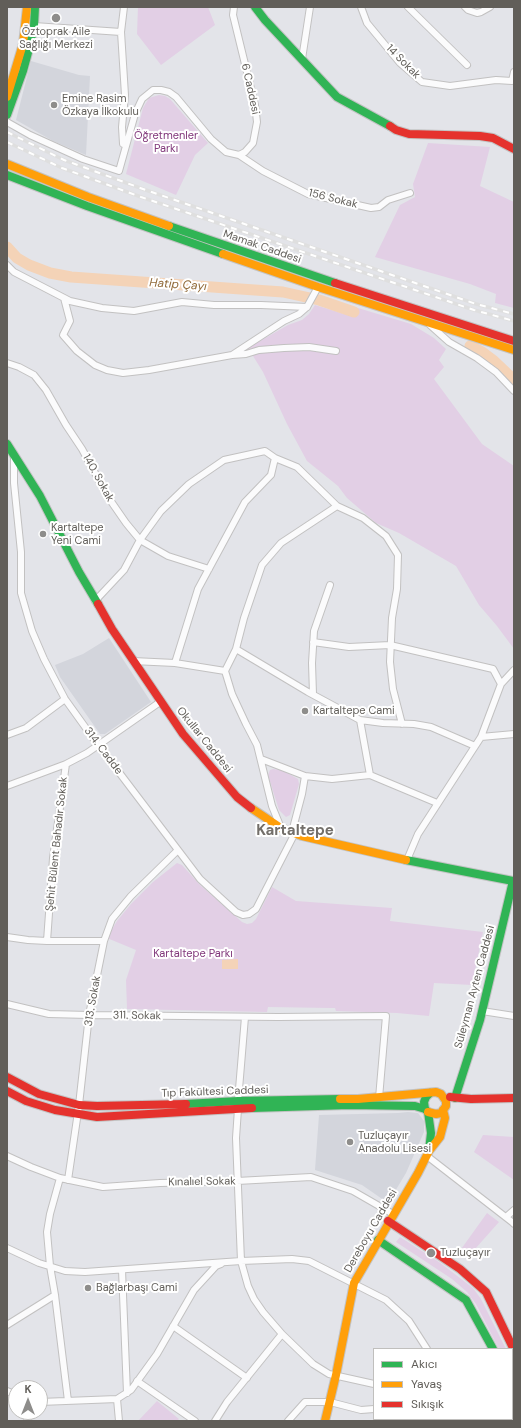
<!DOCTYPE html>
<html>
<head>
<meta charset="utf-8">
<style>
  body { margin:0 }
  #map { position:relative; width:521px; height:1428px; overflow:hidden; background:#e3e4e9; font-family:"DM Sans",sans-serif }
  canvas { display:block }
  .frame { position:absolute; inset:0; border:8px solid #615e59; pointer-events:none }
  .legend { position:absolute; left:373px; top:1348px; width:140px; height:72px; box-sizing:border-box; background:#fff; border:1px solid #c0bfbd; margin:0; padding:5px 7px; list-style:none; font-size:12px; color:#615e59 }
  .legend li { display:flex; align-items:center; gap:8px; height:20px }
  .legend b { width:20px; border:1px solid #c0bfbd }
  .north { position:absolute; left:8px; top:1380px; width:40px; height:40px; box-sizing:border-box; background:#fff; border:1px solid #c0bfbd; border-radius:50%; rotate:0deg; font-size:11px; font-weight:700; line-height:16px; text-align:center; color:#615e59 }
  .north::after { content:''; display:block; margin:auto; width:14px; height:18px; background:#8e8d8b; clip-path:polygon(50% 0,100% 100%,50% 72%,0 100%) }
</style>
</head>
<body>
<div id="map">
<canvas width="521" height="1428"></canvas>
<div class="frame"></div>
<ul class="legend">
<li><b style="height:5px;background:#30b455"></b>Akıcı</li>
<li><b style="height:5px;background:#ff9f0a"></b>Yavaş</li>
<li><b style="height:5px;background:#e5322d"></b>Sıkışık</li>
</ul>
<div class="north">K</div>
</div>
<script>
const g = document.querySelector('canvas').getContext('2d');
g.lineJoin = 'round';
function fill(path, color) { g.fillStyle = color; g.fill(path, 'evenodd'); }
const poly = rows => new Path2D(rows.map(r => 'M' + r).join(''));
function strokePath(path, color, width, dash) { g.strokeStyle = color; g.lineWidth = width; g.lineCap = dash ? 'butt' : 'round'; g.setLineDash(dash || []); g.stroke(path); }
function label(font, color, halo, rows, align = 'center') {
  g.font = font + ' "DM Sans",sans-serif'; g.lineWidth = 4; g.setLineDash([]); g.textBaseline = 'middle'; g.strokeStyle = halo; g.fillStyle = color; for (const [text, x, y, turn = 0] of rows) {
    g.save(); g.translate(x, y); g.rotate((+turn || 0) * Math.PI / 180); g.textAlign = isNaN(turn) ? turn : align; if (halo) g.strokeText(text, 0, 0); g.fillText(text, 0, 0); g.restore();
  }
}
fill(poly([
  [31,61,79,75,90,76,86,155,53,141,16,120],
  [109,638,151,702,105,734,100,734,60,677,55,665,83,654],
  [408,1112,418,1113,424,1121,424,1132,406,1173,388,1203,362,1185,315,1170,319,1115,398,1113]
]), '#d3d5dc');
fill(poly([
  [138,7,208,7,215,25,161,65,137,34],
  [159,95,165,96,170,99,208,143,195,155,176,195,126,174,143,108,149,98],
  [428,143,490,147,480,186,514,202,514,308,495,303,496,294,470,284,375,257,400,205,415,197,413,184],
  [315,305,355,317,358,308,411,324,434,338,446,349,439,360,444,367,434,379,482,444,514,466,514,649,497,626,479,605,456,566,399,533,376,523,347,498,338,486,307,461,287,424,263,372,248,348,288,325,302,320,309,314],
  [273,769,282,770,298,779,299,784,290,815,286,817,279,810,268,775,270,770],
  [177,863,182,865,200,885,242,922,247,924,252,923,256,919,272,887,296,901,392,908,390,921,483,932,472,985,434,983,429,1016,397,1013,336,1011,335,1008,330,1008,268,1007,267,1012,127,1009,126,980,136,950,107,938,117,921,131,904,153,882],
  [483,1135,514,1137,514,1180,474,1152],
  [487,1213,499,1222,467,1258,459,1252],
  [400,1237,439,1262,473,1288,481,1299,506,1349,499,1349,476,1304,467,1292,452,1279,396,1242],
  [157,1401,179,1419,177,1421,138,1421]
]), '#e2cfe5');
fill(poly([
  [238,959,238,969,222,969,222,960]
]), '#f4d3b7');
strokePath(poly([
  [7,247,17,258,29,265,50,273,71,277,283,292,319,300,354,312],
  [470,346,482,352,494,361,514,380]
]), '#f4d3b7', 11);
const street = poly([
  [124,7,121,32,125,95,122,127,123,144,126,145],
  [361,7,367,23,400,63,422,82,450,86,496,80,512,81,514,72],
  [408,7,467,65],
  [465,7,468,10,477,13,481,12,490,7],
  [34,26,121,32],
  [302,59,310,7],
  [7,122,30,135,83,159,119,171,135,114,142,99,153,90,161,90,169,92,176,97,211,139,226,152,239,155,245,152,253,143,257,122,255,105,233,15,234,7],
  [239,155,263,171,308,194,371,208,379,207,388,200,410,193],
  [7,265,14,272,70,301,102,308,134,311,182,302,214,305,261,305,307,307],
  [64,298,70,321,63,335,77,351,95,365,107,370,123,373,149,370,232,355,284,321,299,314,307,307,318,287],
  [430,325,449,342,477,358,496,372,514,391],
  [232,355,246,354,259,350,284,348,309,347,336,351],
  [7,363,19,367,34,375,46,390,66,425,82,449,108,497,126,523,140,540,168,556,209,569],
  [14,456,14,483,21,552,21,593,32,631,44,659,65,699,93,738,200,879,236,912,243,915,249,914,256,909,295,833],
  [275,458,297,467,337,506,363,518,386,536,398,555,397,589,392,618,390,662,393,689,402,724],
  [95,601,124,570,140,540,161,511,189,484,224,460,265,451,275,458,271,475,245,502,198,589,175,663],
  [313,642,349,647,390,645,493,669,501,684],
  [236,649,308,692,360,720,383,723,414,724,431,727,475,746],
  [133,661,175,663,225,671],
  [313,694,312,663,314,631,330,585],
  [360,720,370,775],
  [7,735,26,728,65,699],
  [481,737,514,734],
  [261,759,305,776,332,779,370,775,437,803],
  [7,786,66,764],
  [281,828,272,806,257,745,246,724,232,694,225,671,236,649,244,618,262,565,281,543,337,506],
  [292,832,302,794,305,776],
  [407,860,418,834,481,737,501,684,514,670],
  [7,937,28,940,47,941,104,941],
  [47,941,53,858,66,764,87,753,160,702],
  [7,1004,49,1014,89,1015,278,1017,386,1016,379,1098],
  [482,1011,514,1016],
  [238,1101,245,1017],
  [238,1109,236,1138,241,1261,248,1286,254,1299,263,1312,282,1334,313,1364,329,1374,374,1384],
  [7,1156,31,1167,60,1178,103,1187,160,1183,237,1181,311,1177,353,1191,393,1214],
  [427,1156,512,1222,514,1224],
  [60,1178,50,1214,47,1232,50,1266,55,1295,68,1401],
  [68,1180,79,1105,89,1015,104,941,112,919,131,896,178,850],
  [506,1217,514,1210],
  [7,1248,39,1263,65,1271,85,1272,241,1261,292,1259,309,1261,386,1300,409,1321,427,1349],
  [122,1270,127,1393],
  [7,1325,55,1295],
  [173,1326,247,1378],
  [137,1381,195,1421],
  [7,1391,16,1395],
  [117,1399,119,1421],
  [40,1402,117,1399,131,1390,157,1354,194,1290,216,1266,221,1264],
  [405,1419,408,1421],
  [475,1419,477,1421],
  [27,1421,30,1412],
  [215,1421,227,1402,282,1334],
  [288,1421,305,1402,330,1402,361,1410,374,1409],
  [389,1421,390,1419]
]);
const fast = poly([
  [255,7,265,20,337,97,390,126],
  [7,115,23,71,29,49,34,26,35,7],
  [7,175,87,206,223,254],
  [169,226,335,283],
  [7,444,40,496,79,572,98,604],
  [406,860,513,881,480,1020,455,1098],
  [186,1104,238,1101,340,1099],
  [252,1108,350,1105,415,1106,425,1109],
  [429,1150,431,1133,428,1112,425,1109,424,1102,426,1097,430,1093],
  [378,1240,466,1300,493,1349]
]);
const slow = poly([
  [7,97,23,44,27,7],
  [7,164,88,197,169,226],
  [223,254,318,287,514,350],
  [251,808,281,828,302,836,406,860],
  [340,1099,358,1099,436,1092,441,1094,446,1101,446,1106,441,1113,436,1114,428,1112],
  [325,1421,336,1375,354,1283,418,1173,429,1151,440,1137,445,1118,443,1110]
]);
const jam = poly([
  [390,126,396,130,409,134,480,136,493,138,514,149],
  [335,283,514,341],
  [98,604,112,629,183,734,237,797,251,808],
  [7,1077,39,1094,79,1105,97,1106,186,1104],
  [7,1091,26,1101,55,1110,97,1117,252,1108],
  [450,1097,471,1099,514,1098],
  [388,1221,460,1269,486,1292,514,1350],
  [512,1384,514,1388]
]);
strokePath(street, '#c2c1c1', 8);
strokePath(fast, '#c3c3c3', 10);
strokePath(slow, '#c3c3c3', 10);
strokePath(jam, '#c3c3c3', 10);
strokePath(street, '#fbfbfc', 6);
strokePath(fast, '#30b455', 8);
strokePath(slow, '#ff9f0a', 8);
strokePath(jam, '#e5322d', 8);
const rail = poly([
  [7,132,64,160,143,189,476,304,514,314],
  [7,142,62,168,141,197,474,310,514,321]
]);
strokePath(rail, '#dfdfdf', 3.5);
strokePath(rail, '#fff', 2, [6]);
for (const [x, y, r, color] of [
  [56,18,5,"#8e8d8b"],
  [54,105,4,"#8e8d8b"],
  [43,534,4,"#8e8d8b"],
  [305,711,4,"#8e8d8b"],
  [350,1142,4,"#8e8d8b"],
  [431,1253,5,"#8e8d8b"],
  [88,1288,4,"#8e8d8b"]
]) { const dot = new Path2D(); dot.arc(x, y, r, 0, 2 * Math.PI); g.fillStyle = color; g.fill(dot); strokePath(dot, '#fff', 1.5); }
label('11px', '#615e59', '#fff', [
  ["Öztoprak Aile",56,32,"center"],
  ["Sağlığı Merkezi",56,45,"center"],
  ["Emine Rasim",62,99],
  ["Özkaya İlkokulu",62,112],
  ["Kartaltepe",51,528],
  ["Yeni Cami",51,541],
  ["Kartaltepe Cami",313,711],
  ["Tuzluçayır",358,1136],
  ["Anadolu Lisesi",358,1149],
  ["Tuzluçayır",440,1253],
  ["Bağlarbaşı Cami",96,1288]
], 'left');
label('11px', '#615e59', '#fff', [
  ["14 Sokak",403,62,45],
  ["6 Caddesi",250,89,78],
  ["156 Sokak",333,199,14],
  ["Mamak Caddesi",262,247,19],
  ["140. Sokak",98,478,61],
  ["Okullar Caddesi",204,740,51],
  ["314. Cadde",103,751,53],
  ["Şehit Bülent Bahadır Sokak",57,844,-84],
  ["Süleyman Ayten Caddesi",475,987,-75],
  ["313. Sokak",93,1001,-80],
  ["311. Sokak",137,1016,1],
  ["Tıp Fakültesi Caddesi",215,1092,-2],
  ["Kınalıel Sokak",202,1182,-1],
  ["Dereboyu Caddesi",371,1231,-60]
]);
label('11px', '#81387b', '#fff', [
  ["Öğretmenler",166,136],
  ["Parkı",166,149],
  ["Kartaltepe Parkı",193,954]
]);
label('italic 12px', '#916a39', '#fff', [
  ["Hatip Çayı",178,285,4]
]);
label('bold 15px', '#736f6a', '#fff', [
  ["Kartaltepe",295,831]
]);
</script>
</body>
</html>
